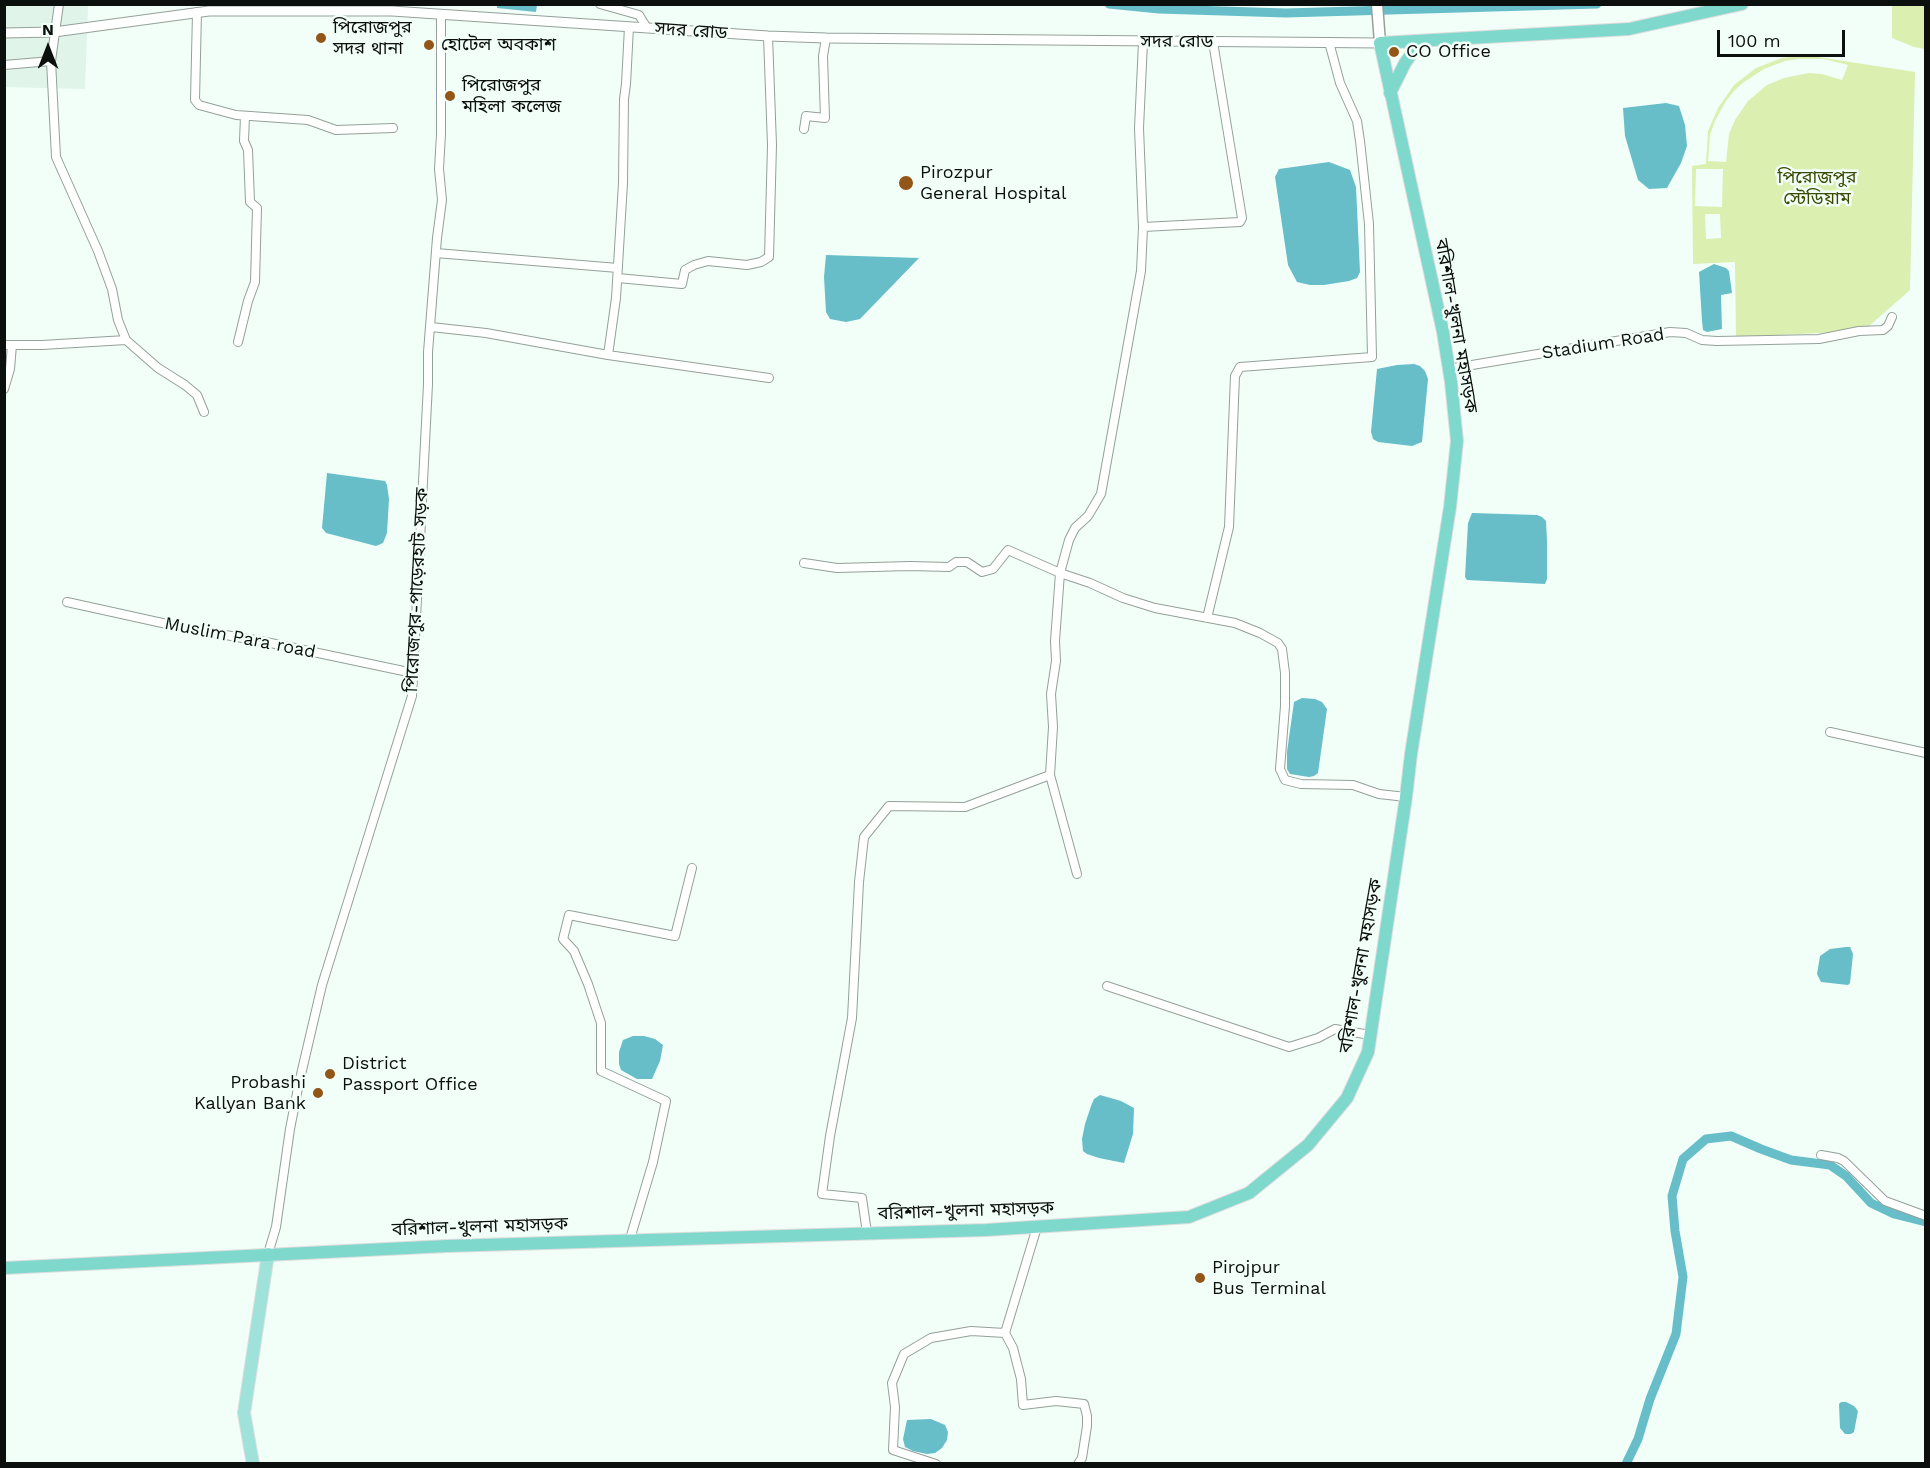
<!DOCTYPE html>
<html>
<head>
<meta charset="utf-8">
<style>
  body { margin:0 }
  #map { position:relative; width:1930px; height:1468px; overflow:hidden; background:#f1fff8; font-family:"Work Sans",sans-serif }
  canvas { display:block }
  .frame { position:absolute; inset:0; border:6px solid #0b0f0d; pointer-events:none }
  .north { position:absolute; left:18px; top:18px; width:60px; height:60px; -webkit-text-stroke:4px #f1fff8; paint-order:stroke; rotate:0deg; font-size:16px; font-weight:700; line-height:24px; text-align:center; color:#0b0f0d }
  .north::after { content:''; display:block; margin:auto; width:21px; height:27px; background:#0b0f0d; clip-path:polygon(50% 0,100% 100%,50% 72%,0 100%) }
  .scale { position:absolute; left:1717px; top:30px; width:128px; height:27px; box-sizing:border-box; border:3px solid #0b0f0d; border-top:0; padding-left:8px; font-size:18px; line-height:21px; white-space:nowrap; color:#0b0f0d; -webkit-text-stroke:4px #f1fff8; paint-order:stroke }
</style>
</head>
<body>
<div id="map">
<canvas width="1930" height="1468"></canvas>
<div class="frame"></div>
<div class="north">N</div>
<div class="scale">100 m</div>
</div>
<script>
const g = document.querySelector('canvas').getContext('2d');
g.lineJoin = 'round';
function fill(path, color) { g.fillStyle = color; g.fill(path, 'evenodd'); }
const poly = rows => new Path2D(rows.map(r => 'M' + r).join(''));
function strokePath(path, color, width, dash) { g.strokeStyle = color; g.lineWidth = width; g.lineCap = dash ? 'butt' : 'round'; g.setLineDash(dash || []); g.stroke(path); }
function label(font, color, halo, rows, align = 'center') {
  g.font = font + ' "Work Sans","Noto Sans Bengali",sans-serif'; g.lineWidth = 5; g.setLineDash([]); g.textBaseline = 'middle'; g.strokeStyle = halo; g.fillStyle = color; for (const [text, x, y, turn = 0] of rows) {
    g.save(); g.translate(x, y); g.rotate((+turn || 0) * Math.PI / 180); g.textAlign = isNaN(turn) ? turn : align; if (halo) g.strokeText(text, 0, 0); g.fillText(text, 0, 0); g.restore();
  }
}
fill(poly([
  [5,5,88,5,85,89,5,87]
]), '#e0f4ea');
fill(poly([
  [1925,5,1925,49,1914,47,1892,38,1892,6],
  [1805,55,1915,72,1910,290,1868,327,1859,331,1736,337,1735,262,1693,264,1692,166,1706,164,1708,131,1718,108,1734,85,1756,68,1782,58],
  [1799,59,1824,59,1848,65,1842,80,1822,74,1809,73,1784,78,1767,85,1748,101,1735,120,1729,134,1726,162,1708,161,1710,135,1715,121,1726,101,1735,90,1744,82,1764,69,1785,61],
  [1696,169,1723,169,1722,207,1695,206],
  [1705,214,1720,214,1721,238,1706,239]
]), '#dbefb0');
fill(poly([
  [497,5,497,4,537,5,536,12,497,8],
  [1666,103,1679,106,1685,125,1687,146,1681,163,1667,188,1649,189,1638,180,1625,136,1623,108],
  [1329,162,1350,170,1356,187,1360,272,1357,278,1349,281,1324,285,1310,285,1297,282,1288,265,1275,177,1279,169],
  [826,255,919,258,860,319,846,322,830,319,826,312,824,277],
  [1714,264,1726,268,1729,271,1732,293,1721,295,1722,329,1707,332,1703,330,1702,321,1699,272],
  [1414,364,1420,366,1425,371,1428,379,1422,442,1412,446,1378,442,1373,439,1371,432,1377,369,1397,365],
  [327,473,385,481,387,485,389,499,387,533,383,543,376,546,326,533,322,528],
  [1472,513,1537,515,1542,517,1546,521,1547,541,1547,579,1545,584,1467,580,1465,577,1468,523],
  [1302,698,1315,699,1322,702,1327,709,1318,773,1314,776,1309,777,1290,774,1287,769,1287,752,1294,702],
  [1846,947,1850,947,1853,954,1850,983,1848,985,1821,982,1817,974,1820,956,1830,949],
  [633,1036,644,1036,655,1039,663,1045,660,1061,652,1079,637,1079,621,1070,619,1064,619,1052,623,1040],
  [1100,1095,1121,1101,1134,1108,1133,1134,1124,1163,1099,1158,1087,1154,1083,1151,1082,1139,1085,1124,1091,1106,1094,1099],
  [1841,1402,1846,1402,1854,1406,1858,1411,1854,1432,1851,1434,1845,1434,1840,1428,1839,1404],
  [931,1419,945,1425,948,1432,947,1440,942,1448,935,1453,927,1454,913,1451,905,1447,903,1439,907,1420]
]), '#67bec8');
strokePath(poly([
  [1109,4,1159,9,1286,13,1597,4],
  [1626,1464,1638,1439,1650,1399,1676,1334,1683,1277,1675,1231,1672,1196,1683,1159,1706,1139,1731,1136,1761,1149,1791,1160,1830,1165,1846,1176,1871,1203,1894,1214,1926,1222]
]), '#67bec8', 9);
const minor = poly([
  [59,4,51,61,56,157,98,251,112,289,118,320,126,340,158,368,185,385,197,395,204,412],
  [600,4,639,15,647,28],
  [197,12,195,100,199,105,236,115,308,120,336,130,393,128],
  [4,65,51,61],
  [804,129,806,116,825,118,823,56,826,38],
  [1143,227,1240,222,1242,218,1213,42],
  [436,253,618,268],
  [618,278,682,284,685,270,694,265,708,261,747,265,761,262,769,257,772,145,768,36],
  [431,327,486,333,608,355,769,378],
  [238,342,248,301,255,282,257,208,250,202,248,150,244,141,245,116],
  [4,345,42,345,126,340],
  [608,355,616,298,623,183,624,99,626,84,629,27],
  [1448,369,1670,332,1686,333,1702,340,1717,341,1819,339,1859,331,1883,330,1888,326,1892,317],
  [4,389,10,369,12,345],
  [804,563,837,568,910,566,949,567,956,562,967,562,982,572,993,569,1008,550,1060,573,1090,583,1123,598,1155,608,1235,623,1260,633,1278,643,1282,649,1285,673,1285,706,1280,769,1285,780,1301,784,1353,785,1379,794,1406,797],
  [67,602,185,628,266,642,413,673],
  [1207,618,1229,527,1235,376,1240,367,1372,357,1369,224,1360,141,1357,121,1340,83,1329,42],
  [1830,732,1926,753],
  [1077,874,1050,775,1053,727,1051,694,1056,661,1055,641,1060,573,1069,540,1075,528,1088,516,1101,494,1141,271,1143,227,1139,128,1143,42],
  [1107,986,1289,1047,1318,1038,1335,1029,1370,1035],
  [1821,1155,1838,1158,1844,1161,1885,1201,1926,1216],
  [1037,1227,1005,1333,1013,1348,1021,1379,1023,1405,1056,1401,1084,1404,1087,1416,1087,1426,1082,1458,1078,1464],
  [867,1233,862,1198,822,1194,830,1136,852,1018,859,882,864,837,889,806,965,807,1050,775],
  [630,1239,653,1162,666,1101,601,1071,601,1023,588,984,574,951,563,939,569,915,675,936,692,868],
  [268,1254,276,1227,290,1129,299,1083,322,985,412,696,428,384,428,352,437,238,442,200,439,169,441,134,441,16],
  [936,1464,893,1450,895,1407,892,1383,904,1354,931,1338,971,1331,1005,1333]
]);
const tertiary = poly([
  [4,33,54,32,209,11,392,11,768,36,826,38,1380,43]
]);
const secondary = poly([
  [1377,4,1380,43]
]);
const primary = poly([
  [253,1464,244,1413,268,1254]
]);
const trunk = poly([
  [1390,93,1405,63,1421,41],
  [4,1268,447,1246,986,1230,1189,1217,1249,1193,1308,1145,1347,1098,1368,1052,1406,797,1411,754,1450,507,1457,441,1451,382,1443,332,1380,43,1629,29,1742,4]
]);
strokePath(minor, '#94a099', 10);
strokePath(tertiary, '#94a099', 11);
strokePath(secondary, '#94a099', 13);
strokePath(primary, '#ddd', 14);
strokePath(trunk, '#ddd', 14);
strokePath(minor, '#fff', 8);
strokePath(tertiary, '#fff', 9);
strokePath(secondary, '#fff', 10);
strokePath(primary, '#9ee2d9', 12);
strokePath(trunk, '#7ed8cc', 12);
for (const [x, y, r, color] of [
  [321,38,6,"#935619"],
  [429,45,6,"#935619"],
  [1394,52,6,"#935619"],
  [450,96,6,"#935619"],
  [906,183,8,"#935619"],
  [330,1074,6,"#935619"],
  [318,1093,6,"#935619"],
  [1200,1278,6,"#935619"]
]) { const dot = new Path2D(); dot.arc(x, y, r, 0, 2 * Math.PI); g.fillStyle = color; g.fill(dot); strokePath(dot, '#f1fff8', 2); }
label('18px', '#0b0f0d', '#f1fff8', [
  ["পিরোজপুর",333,28],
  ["সদর থানা",333,49],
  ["হোটেল অবকাশ",441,45],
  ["CO Office",1406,52],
  ["পিরোজপুর",462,86],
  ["মহিলা কলেজ",462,107],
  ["Pirozpur",920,173],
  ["General Hospital",920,194],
  ["District",342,1064],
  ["Passport Office",342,1085],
  ["Probashi",306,1083,"right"],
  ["Kallyan Bank",306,1104,"right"],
  ["Pirojpur",1212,1268],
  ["Bus Terminal",1212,1289]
], 'left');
label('18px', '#0b0f0d', '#f1fff8', [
  ["সদর রোড",691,31,4],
  ["সদর রোড",1177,42],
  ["বরিশাল-খুলনা মহাসড়ক",1456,326,80],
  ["Stadium Road",1603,344,-9],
  ["পিরোজপুর-পাড়েরহাট সড়ক",417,590,-87],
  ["Muslim Para road",240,638,11],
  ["বরিশাল-খুলনা মহাসড়ক",1361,966,-80],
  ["বরিশাল-খুলনা মহাসড়ক",966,1211,-2],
  ["বরিশাল-খুলনা মহাসড়ক",480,1227,-2]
]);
label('18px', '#3b4a01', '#f1fff8', [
  ["পিরোজপুর",1817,178],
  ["স্টেডিয়াম",1817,199]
]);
</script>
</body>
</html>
